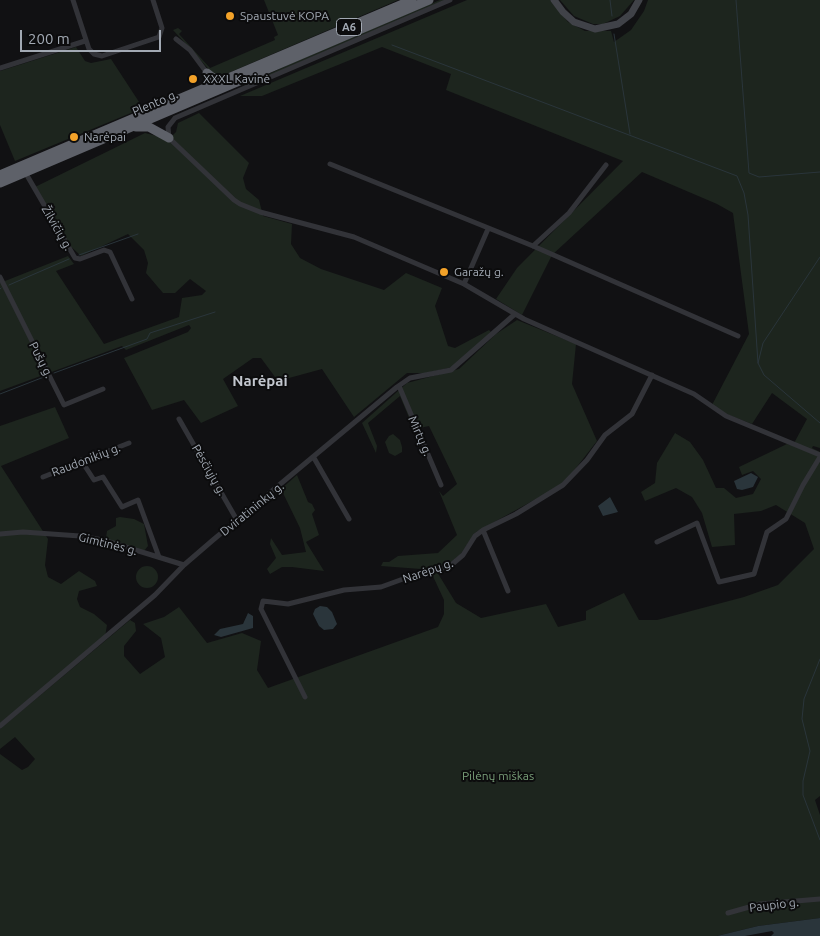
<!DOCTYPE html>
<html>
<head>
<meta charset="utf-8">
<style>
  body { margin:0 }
  #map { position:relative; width:820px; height:936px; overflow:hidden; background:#111113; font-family:Ubuntu,sans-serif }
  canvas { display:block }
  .scale { position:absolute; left:20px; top:30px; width:141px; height:22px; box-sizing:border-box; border:2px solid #a2a9b3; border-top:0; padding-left:6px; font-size:15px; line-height:18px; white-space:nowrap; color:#a2a9b3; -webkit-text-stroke:4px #0c0c0d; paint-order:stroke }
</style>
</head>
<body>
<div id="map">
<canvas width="820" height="936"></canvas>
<div class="scale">200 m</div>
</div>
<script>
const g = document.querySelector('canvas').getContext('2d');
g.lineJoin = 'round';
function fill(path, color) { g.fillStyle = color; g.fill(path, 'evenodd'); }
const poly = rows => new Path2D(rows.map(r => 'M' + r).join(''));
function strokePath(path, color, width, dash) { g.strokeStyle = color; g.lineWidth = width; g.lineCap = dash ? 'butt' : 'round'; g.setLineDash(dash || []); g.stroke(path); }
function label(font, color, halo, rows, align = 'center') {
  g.font = font + ' Ubuntu,sans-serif'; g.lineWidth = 4; g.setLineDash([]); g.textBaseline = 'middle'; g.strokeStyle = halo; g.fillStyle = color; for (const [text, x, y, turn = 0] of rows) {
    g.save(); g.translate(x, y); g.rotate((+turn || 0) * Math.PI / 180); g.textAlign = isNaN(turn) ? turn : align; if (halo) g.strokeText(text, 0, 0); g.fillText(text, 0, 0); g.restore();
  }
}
fill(poly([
  [264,0,398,0,219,77,214,75,173,30,178,28,182,31,179,34,210,68,275,40,274,37,278,35],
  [440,0,445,0,229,93,290,64],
  [467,0,550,0,568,22,585,31,611,31,614,42,631,30,644,11,648,0,820,0,820,448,813,446,812,448,820,452,820,796,815,800,820,815,820,918,758,926,717,936,0,936,0,754,22,770,28,767,35,759,15,737,0,749,0,729,130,620,135,623,136,631,124,646,124,656,140,674,165,657,161,638,143,624,164,617,179,607,207,643,242,633,261,641,257,670,268,688,438,627,444,614,444,600,431,572,437,572,456,603,481,618,546,604,558,627,586,620,586,611,624,593,639,620,657,620,744,597,778,585,814,549,805,523,776,505,761,511,734,514,735,545,712,547,702,513,692,497,676,488,645,501,641,492,655,483,657,463,675,433,690,442,703,460,716,488,724,488,736,498,753,494,761,479,753,471,742,475,739,467,787,444,793,445,807,419,772,393,752,424,724,413,712,405,749,334,733,213,717,204,642,172,552,255,522,315,496,299,517,268,623,161,446,90,451,74,382,47,262,96,240,96],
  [560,0,634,0,620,16,603,24,593,24,574,16],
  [76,47,85,61,91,63,111,59,143,108,15,161,0,125,0,71],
  [199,113,249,163,243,178,246,189,259,200,263,216,292,224,291,244,300,258,321,269,384,290,406,273,442,288,435,306,448,346,455,348,489,330,492,333,453,367,426,373,407,373,354,417,322,369,278,381,261,358,253,358,223,379,238,406,201,423,184,400,152,410,124,358,188,332,191,328,189,325,126,350,122,346,0,391,0,283,68,256,74,264,56,271,104,344,179,317,182,298,202,295,206,291,190,279,175,293,163,293,146,273,148,263,144,250,128,234,81,256,66,242,35,187,145,133,165,138,172,136,176,132,178,123],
  [517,320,576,344,572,384,597,441,569,477,556,488,476,532,460,555,450,563,438,568,421,569,381,566,383,562,389,562,398,556,438,553,457,535,439,491,443,496,457,484,429,426,420,428,415,432,400,396,368,423,377,446,376,453,362,423,407,383,459,369,496,334],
  [55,407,69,438,1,466,48,539,45,565,48,577,61,584,79,571,95,581,97,586,79,591,77,599,80,607,94,614,107,625,105,637,0,726,0,426],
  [393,434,400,440,402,447,402,452,395,456,389,453,385,442,389,436],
  [297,475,308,502,312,504,315,510,312,514,319,535,306,542,324,571,292,567,282,567,270,574,267,569,276,558,270,544,271,538,282,555,306,552,300,528,281,489],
  [120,517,134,519,144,524,148,546,144,551,113,542,106,538,107,531,116,526,116,518],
  '136 577a11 11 0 1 1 22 0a11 11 0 1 1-22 0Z'
]), '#1d251e');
fill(poly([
  [751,473,758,477,753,487,742,490,737,489,734,481],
  [610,497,618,512,603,516,598,506],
  [320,606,327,607,332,612,337,624,333,629,324,630,319,626,313,614,315,609],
  [248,613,253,616,253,628,221,637,214,635,220,629,243,624],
  [820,918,820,936,771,936,774,933,772,931,745,936,717,936,758,926]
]), '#2a353b');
strokePath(poly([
  [610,0,612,16],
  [736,0,749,173,759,177,820,172],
  [614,34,630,134],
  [392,45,737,176,744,193,748,215,758,363],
  [79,255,138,234],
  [820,257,763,343,758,363,764,375,820,423],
  [9,285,69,259],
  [0,289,1,288],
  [54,373,147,339,150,333,215,312],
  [0,394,44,377],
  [820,659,804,699,802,719,810,751,803,781,803,795,820,840]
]), '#2a353b', 1);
strokePath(poly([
  [73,0,89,49,94,54,102,56,159,37,162,28,153,0],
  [450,0,175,118,168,127,169,138,234,200,240,204,260,212,354,237,464,284,524,319,694,394,726,416,820,455],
  [176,39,190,50,207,73],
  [0,68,85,41],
  [330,164,533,246,738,336],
  [25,172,75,258,80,259,104,250,110,252,132,299],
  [533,246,569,213,606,165],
  [0,277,64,405,103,389],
  [464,284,488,229],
  [399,386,441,485],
  [179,419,238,522],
  [314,458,349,519],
  [81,460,94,480,103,477,122,507,138,500,159,557],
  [43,477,129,443],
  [483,530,508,591],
  [0,534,23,532,80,536,103,540,184,565],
  [657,542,697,523,719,582,754,574,767,532,786,519,803,485,820,457],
  [305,697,261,609,263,601,288,604,344,590,381,587,414,575,450,566,463,555,475,536,483,530,516,514,563,485,587,460,605,435,632,414,652,375],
  [0,726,155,595,184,565,213,540,397,387,410,378,451,370,515,314],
  [728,913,760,904,820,899]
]), '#323338', 5);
strokePath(poly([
  [554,0,563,12,574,22,595,29,618,24,631,14,639,0]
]), '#404248', 7);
strokePath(poly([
  [207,73,212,77,224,80],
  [136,127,149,127,169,138],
  [0,175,412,0],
  [0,183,429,0]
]), '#5e6169', 9);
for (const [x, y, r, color] of [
  [230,16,5,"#f3a229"],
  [193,79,5,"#f3a229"],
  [74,137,5,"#f3a229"],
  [444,272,5,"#f3a229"]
]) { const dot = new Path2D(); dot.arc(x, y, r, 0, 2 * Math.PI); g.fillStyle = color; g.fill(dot); strokePath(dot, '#0c0c0d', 2); }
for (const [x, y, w] of [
  [349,27,25]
]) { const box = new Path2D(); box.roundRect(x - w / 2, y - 8.5, w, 17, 4); g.fillStyle = '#0c0c0d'; g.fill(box); strokePath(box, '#a2a9b3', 1); }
label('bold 11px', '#a2a9b3', null, [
  ["A6",349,27]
]);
label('12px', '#a2a9b3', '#0c0c0d', [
  ["Spaustuvė KOPA",240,16],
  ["XXXL Kavinė",203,79],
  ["Narėpai",84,137],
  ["Garažų g.",454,272]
], 'left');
label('12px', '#a2a9b3', '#0c0c0d', [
  ["Plento g.",155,103,-23],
  ["Žilvičių g.",57,228,60],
  ["Pušų g.",41,360,63],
  ["Mirtų g.",420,436,67],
  ["Raudonikių g.",86,460,-21],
  ["Pėsčiųjų g.",209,470,60],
  ["Dviratininkų g.",252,509,-39],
  ["Gimtinės g.",108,544,14],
  ["Narėpų g.",428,571,-19],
  ["Paupio g.",774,905,-7]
]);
label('12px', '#799f79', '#0c0c0d', [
  ["Pilėnų miškas",498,776]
]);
label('bold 15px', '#c3c7cf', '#0c0c0d', [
  ["Narėpai",260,381]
]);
</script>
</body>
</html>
